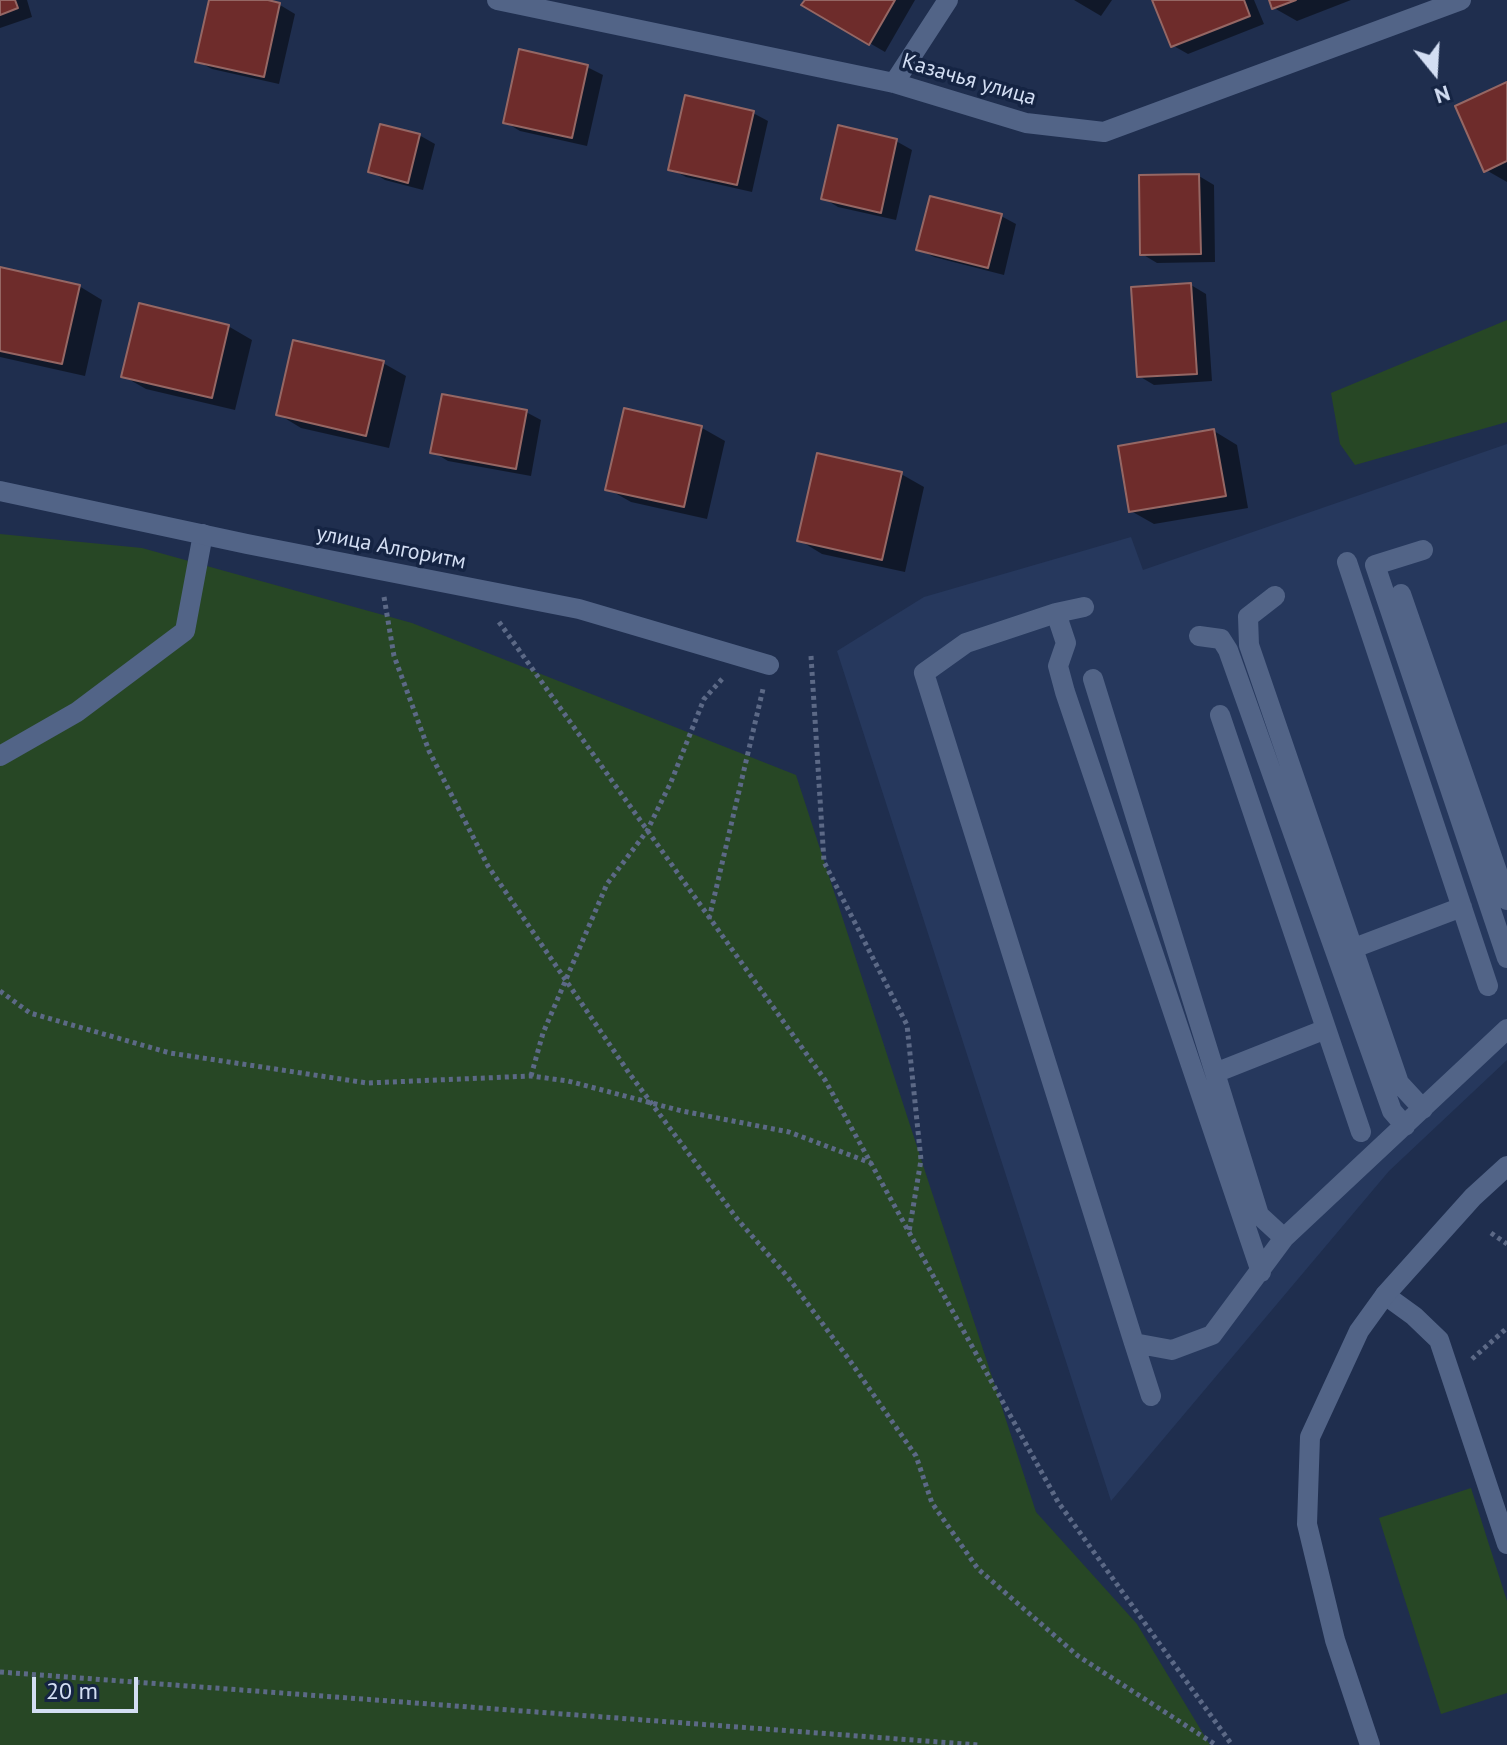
<!DOCTYPE html>
<html>
<head>
<meta charset="utf-8">
<style>
  body { margin:0 }
  #map { position:relative; width:1507px; height:1745px; overflow:hidden; background:#1f2e4e; font-family:"PT Sans",sans-serif }
  canvas { display:block }
  .north { position:absolute; left:1395px; top:32px; width:80px; height:80px; -webkit-text-stroke:6px #152443; paint-order:stroke; rotate:162deg; font-size:22px; font-weight:700; line-height:32px; text-align:center; color:#d3def3 }
  .north::after { content:''; display:block; margin:auto; width:28px; height:36px; background:#d3def3; clip-path:polygon(50% 0,100% 100%,50% 72%,0 100%) }
  .scale { position:absolute; left:32px; top:1677px; width:106px; height:36px; box-sizing:border-box; border:4px solid #d3def3; border-top:0; padding-left:10px; font-size:24px; line-height:28px; white-space:nowrap; color:#d3def3; -webkit-text-stroke:6px #152443; paint-order:stroke }
</style>
</head>
<body>
<div id="map">
<canvas width="1507" height="1745"></canvas>
<div class="north">N</div>
<div class="scale">20 m</div>
</div>
<script>
const g = document.querySelector('canvas').getContext('2d');
g.lineJoin = 'round';
function fill(path, color) { g.fillStyle = color; g.fill(path, 'evenodd'); }
const poly = rows => new Path2D(rows.map(r => 'M' + r).join(''));
function strokePath(path, color, width, dash) { g.strokeStyle = color; g.lineWidth = width; g.lineCap = dash ? 'butt' : 'round'; g.setLineDash(dash || []); g.stroke(path); }
function label(font, color, halo, rows, align = 'center') {
  g.font = font + ' "PT Sans",sans-serif'; g.lineWidth = 7; g.setLineDash([]); g.textBaseline = 'middle'; g.strokeStyle = halo; g.fillStyle = color; for (const [text, x, y, turn = 0] of rows) {
    g.save(); g.translate(x, y); g.rotate((+turn || 0) * Math.PI / 180); g.textAlign = isNaN(turn) ? turn : align; if (halo) g.strokeText(text, 0, 0); g.fillText(text, 0, 0); g.restore();
  }
}
fill(poly([
  [1507,444,1507,1060,1389,1171,1111,1501,837,651,924,597,1131,537,1143,570]
]), '#26385d');
fill(poly([
  [1507,320,1507,422,1355,465,1340,444,1331,393],
  [0,534,142,548,412,623,796,775,1036,1512,1137,1624,1210,1745,0,1745],
  [1471,1488,1507,1601,1507,1693,1441,1714,1379,1518]
]), '#274725');
fill(poly([
  [0,0,27,0,32,17,0,28],
  [211,0,258,0,280,5,295,14,279,84,212,69,197,61],
  [807,0,915,0,885,52,804,5],
  [1074,0,1112,0,1101,16],
  [1154,0,1254,0,1264,24,1188,54,1172,45],
  [1271,0,1351,0,1297,21,1274,8],
  [587,67,603,75,587,146,520,131,505,122],
  [1507,84,1507,182,1486,170],
  [753,113,768,121,752,192,686,177,671,169],
  [419,135,435,144,423,190,385,180,370,171],
  [896,141,912,150,896,220,838,207,823,198],
  [1199,176,1214,185,1215,262,1157,263,1142,254],
  [1001,216,1016,224,1004,275,934,257,918,249],
  [0,269,79,286,102,300,85,376,0,357],
  [1191,285,1206,294,1212,381,1154,385,1139,376],
  [228,326,252,340,235,410,146,389,123,376],
  [383,363,406,376,389,448,301,428,278,414],
  [625,410,702,428,725,441,707,519,631,502,608,489],
  [526,412,541,420,531,476,448,461,433,452],
  [1214,431,1237,445,1248,508,1154,524,1131,511],
  [901,474,924,487,905,572,822,554,799,540]
]), '#0007');
const building = poly([
  [0,0,15,0,18,8,0,15,0,0],
  [209,0,268,0,280,3,264,77,195,62,209,0],
  [805,0,895,0,869,45,801,5,805,0],
  [1152,0,1244,0,1250,16,1171,47,1152,0],
  [1269,0,1296,0,1272,9,1269,0],
  [519,49,588,65,572,138,503,123,519,49],
  [1507,82,1507,161,1484,172,1455,106,1507,82],
  [685,95,754,111,737,185,668,170,685,95],
  [380,124,420,134,408,183,368,172,380,124],
  [838,125,897,139,881,213,821,199,838,125],
  [1199,174,1201,254,1140,255,1139,175,1199,174],
  [930,196,1002,214,988,268,916,250,930,196],
  [0,267,80,285,62,364,0,351,0,267],
  [1191,283,1197,374,1137,377,1131,287,1191,283],
  [139,303,229,325,212,398,121,377,139,303],
  [293,340,384,361,366,436,276,415,293,340],
  [442,394,527,410,516,469,430,453,442,394],
  [624,408,702,426,684,507,605,490,624,408],
  [1214,429,1226,496,1129,512,1118,446,1214,429],
  [817,453,902,472,882,560,797,541,817,453]
]);
fill(building, '#6e2c2b');
strokePath(building, '#956764', 2);
strokePath(poly([
  [384,597,394,656,429,751,488,866,629,1073,738,1220,787,1276,848,1358,916,1456,932,1503,978,1569,1078,1656,1216,1745],
  [499,622,825,1080,1058,1502,1232,1745],
  [811,656,824,862,907,1025,921,1160,909,1232],
  [709,919,763,689],
  [0,991,30,1013,170,1053,367,1083,531,1076,568,1081,682,1111,789,1132,871,1163],
  [531,1076,543,1033,607,884,647,831,671,782,704,699,723,678],
  [1491,1233,1507,1244],
  [1472,1359,1507,1328],
  [0,1672,979,1745]
]), '#5c6986', 5, [4, 4]);
strokePath(poly([
  [1423,550,1375,565,1507,958],
  [1347,562,1488,986],
  [1401,594,1507,900],
  [1275,596,1248,617,1249,645,1399,1083,1423,1109],
  [1084,607,1056,613,1066,643,1058,666,1065,692,1261,1272],
  [1056,613,966,643,924,673,1134,1343,1172,1350,1212,1335,1284,1238,1507,1029],
  [1199,636,1221,639,1228,650,1392,1111,1405,1126],
  [1093,679,1259,1215,1284,1238],
  [1220,715,1361,1132],
  [0,756,77,712,185,631,203,534],
  [1354,948,1462,907],
  [1215,1073,1326,1029],
  [1385,1295,1414,1316,1439,1340,1507,1544],
  [1134,1343,1151,1396]
]), '#526487', 20);
strokePath(poly([
  [497,0,894,83,1026,123,1104,132,1461,0],
  [894,83,948,0],
  [0,491,247,544,579,609,769,665]
]), '#526487', 20);
strokePath(poly([
  [1370,1745,1335,1640,1307,1524,1310,1437,1359,1331,1385,1295,1473,1197,1507,1166]
]), '#526487', 20);
label('22px', '#d3def3', '#152443', [
  ["Казачья улица",969,80,16],
  ["улица Алгоритм",391,548,11]
]);
</script>
</body>
</html>
